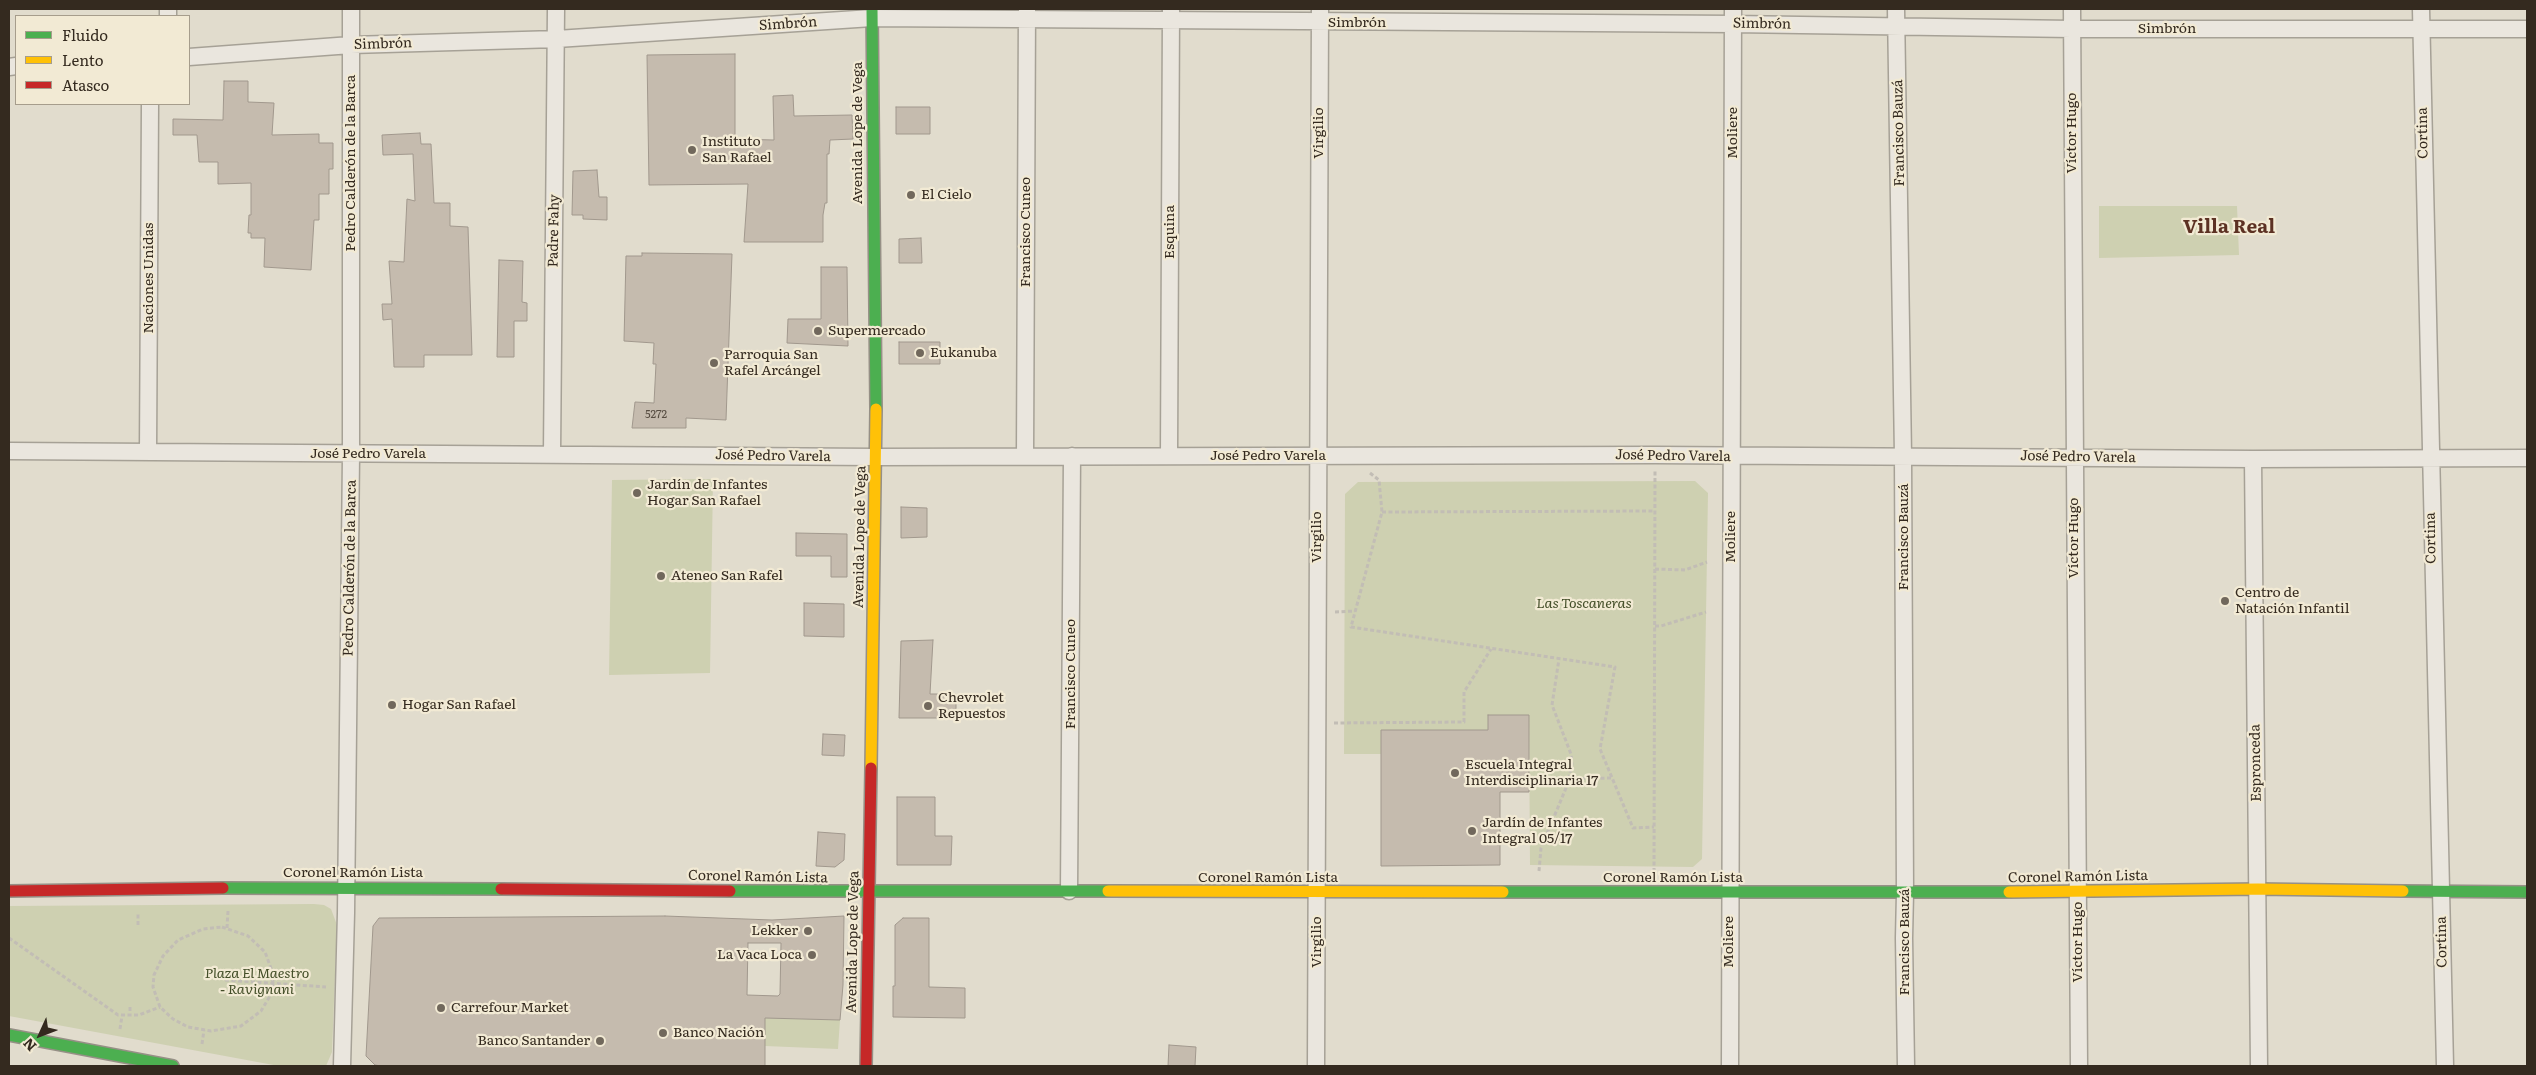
<!DOCTYPE html>
<html>
<head>
<meta charset="utf-8">
<style>
  body { margin:0 }
  #map { position:relative; width:2536px; height:1075px; overflow:hidden; background:#e1dccd; font-family:Literata,serif }
  canvas { display:block }
  .frame { position:absolute; inset:0; border:10px solid #342a1f; pointer-events:none }
  .legend { position:absolute; left:15px; top:15px; width:175px; height:90px; box-sizing:border-box; background:#f2ead4; border:1px solid #a69d8c; margin:0; padding:6px 9px; list-style:none; font-size:15px; color:#342a1f }
  .legend li { display:flex; align-items:center; gap:10px; height:25px }
  .legend b { width:25px; border:1px solid #a69d8c }
  .north { position:absolute; left:15px; top:1010px; width:50px; height:50px; -webkit-text-stroke:4px #f2ead4; paint-order:stroke; rotate:227deg; font-size:14px; font-weight:700; line-height:20px; text-align:center; color:#342a1f }
  .north::after { content:''; display:block; margin:auto; width:18px; height:22px; background:#342a1f; clip-path:polygon(50% 0,100% 100%,50% 72%,0 100%) }
</style>
</head>
<body>
<div id="map">
<canvas width="2536" height="1075"></canvas>
<div class="frame"></div>
<ul class="legend">
<li><b style="height:6px;background:#4caf50"></b>Fluido</li>
<li><b style="height:6px;background:#ffc107"></b>Lento</li>
<li><b style="height:6px;background:#c62828"></b>Atasco</li>
</ul>
<div class="north">N</div>
</div>
<script>
const g = document.querySelector('canvas').getContext('2d');
g.lineJoin = 'round';
function fill(path, color) { g.fillStyle = color; g.fill(path, 'evenodd'); }
const poly = rows => new Path2D(rows.map(r => 'M' + r).join(''));
function strokePath(path, color, width, dash) { g.strokeStyle = color; g.lineWidth = width; g.lineCap = dash ? 'butt' : 'round'; g.setLineDash(dash || []); g.stroke(path); }
function label(font, color, halo, rows, align = 'center') {
  g.font = font + ' Literata,serif'; g.lineWidth = 4.5; g.setLineDash([]); g.textBaseline = 'middle'; g.strokeStyle = halo; g.fillStyle = color; for (const [text, x, y, turn = 0] of rows) {
    g.save(); g.translate(x, y); g.rotate((+turn || 0) * Math.PI / 180); g.textAlign = isNaN(turn) ? turn : align; if (halo) g.strokeText(text, 0, 0); g.fillText(text, 0, 0); g.restore();
  }
}
fill(poly([
  [2099,206,2237,206,2239,255,2099,258],
  [713,479,710,673,609,675,612,480],
  [1695,481,1708,493,1702,859,1693,867,1530,865,1529,715,1488,715,1488,730,1381,730,1381,754,1344,754,1345,494,1358,482],
  [314,904,324,905,331,909,337,925,332,1052,326,1066,279,1066,9,1016,9,906],
  [765,1017,840,1020,838,1049,765,1046]
]), '#ced0b1');
const building = poly([
  [735,54,735,139,774,140,773,96,793,95,794,116,852,115,853,139,830,140,829,154,827,154,827,203,825,203,823,215,823,242,744,242,748,184,649,185,647,55,735,54],
  [224,81,248,81,248,102,274,103,272,135,319,134,319,143,333,143,333,169,329,169,329,194,319,194,319,220,314,220,311,270,264,267,265,238,251,238,251,233,248,233,249,215,251,215,251,183,218,184,218,162,199,162,197,135,173,135,173,119,223,120,224,81],
  [896,107,930,107,930,134,896,134,896,107],
  [420,133,421,144,431,144,434,203,450,203,450,226,468,227,472,355,424,355,424,367,394,367,392,319,383,320,382,304,392,304,389,261,404,262,407,199,415,201,413,154,383,155,382,135,420,133],
  [597,170,599,197,607,197,607,220,583,219,583,215,572,215,573,171,597,170],
  [921,238,922,263,899,263,899,239,921,238],
  [642,253,732,254,726,420,686,418,686,428,632,428,635,402,654,403,656,364,653,364,654,343,624,341,626,256,642,256,642,253],
  [499,260,523,261,522,302,527,303,527,321,514,321,514,357,497,357,499,260],
  [821,267,847,267,848,346,787,343,788,319,821,319,821,267],
  [899,342,940,342,940,364,899,364,899,342],
  [901,507,927,508,927,537,901,538,901,507],
  [796,533,847,534,847,577,831,577,831,556,796,556,796,533],
  [804,603,844,604,844,637,804,636,804,603],
  [933,640,930,694,956,694,956,718,899,718,901,641,933,640],
  [1488,715,1529,715,1529,792,1500,792,1500,865,1381,866,1381,730,1488,730,1488,715],
  [823,734,845,735,844,756,822,755,823,734],
  [897,797,935,797,935,836,952,836,951,865,897,865,897,797],
  [818,832,845,834,844,860,835,867,816,866,818,832],
  [665,916,772,920,844,916,843,985,840,1020,765,1018,765,1066,381,1066,375,1065,366,1056,373,926,379,918,665,916],
  [748,943,781,943,780,994,778,996,747,995,748,943],
  [903,918,929,918,929,987,965,988,965,1018,893,1017,893,986,895,986,895,925,903,918],
  [1169,1045,1196,1047,1195,1066,1168,1066,1169,1045]
]);
fill(building, '#c5bbae');
strokePath(building, '#a1988d', 1);
const street = poly([
  [168,9,168,16],
  [1896,9,1903,456,1905,893,1904,938,1906,1066],
  [2072,9,2079,1066],
  [2421,9,2445,1066],
  [189,57,351,45,557,39,872,18,1733,24,2072,29,2527,29],
  [9,67,16,66],
  [9,451,876,457,1655,455,2253,459,2527,458],
  [148,452,150,104],
  [552,453,556,9],
  [1025,455,1027,9],
  [1169,456,1171,9],
  [2253,459,2259,1066],
  [1069,891,1072,456],
  [342,1066,346,913,351,455,351,9],
  [1316,1066,1320,9],
  [1730,1066,1733,9]
]);
const fast = poly([
  [872,9,876,409],
  [223,888,501,889],
  [730,891,1108,891],
  [2403,891,2527,892],
  [1503,892,2009,892],
  [9,1035,173,1066]
]);
const slow = poly([
  [871,768,876,409],
  [1108,891,1503,892],
  [2009,892,2258,889,2403,891]
]);
const jam = poly([
  [501,889,730,891],
  [9,891,223,888],
  [866,1066,871,768]
]);
strokePath(street, '#a6a196', 19);
strokePath(fast, '#969086', 14);
strokePath(slow, '#969086', 14);
strokePath(jam, '#969086', 14);
strokePath(poly([
  [1370,473,1379,480,1382,512,1351,627,1615,667,1600,749,1633,828,1654,827],
  [1382,512,1655,511],
  [1655,569,1685,570,1707,562],
  [1335,612,1355,611],
  [1655,626,1661,626,1706,612],
  [1334,723,1464,722,1464,692,1491,649],
  [1568,779,1612,778],
  [1539,871,1541,848,1566,788,1572,764,1571,754,1552,705,1559,659],
  [1654,872,1655,471],
  [138,925,138,912],
  [222,927,248,936,265,952,272,971,273,984,270,996,261,1011,241,1026,211,1031,188,1027,173,1019,160,1007,153,987,154,975,163,956,178,940,203,929,222,927],
  [227,928,228,911],
  [9,938,118,1015,139,1015,160,1007],
  [225,980,326,987],
  [130,1007,130,1016],
  [120,1029,122,1016],
  [202,1044,204,1030]
]), '#c2bdb5', 3, [4, 2.5]);
strokePath(street, '#eae6de', 16);
strokePath(fast, '#4caf50', 11);
strokePath(slow, '#ffc107', 11);
strokePath(jam, '#c62828', 11);
for (const [x, y, r, color] of [
  [692,150,5,"#71685c"],
  [911,195,5,"#71685c"],
  [818,331,5,"#71685c"],
  [920,353,5,"#71685c"],
  [714,363,5,"#71685c"],
  [637,493,5,"#71685c"],
  [661,576,5,"#71685c"],
  [2225,601,5,"#71685c"],
  [392,705,5,"#71685c"],
  [928,706,5,"#71685c"],
  [1455,773,5,"#71685c"],
  [1472,831,5,"#71685c"],
  [808,931,5,"#71685c"],
  [812,955,5,"#71685c"],
  [441,1008,5,"#71685c"],
  [663,1033,5,"#71685c"],
  [600,1041,5,"#71685c"]
]) { const dot = new Path2D(); dot.arc(x, y, r, 0, 2 * Math.PI); g.fillStyle = color; g.fill(dot); strokePath(dot, '#f2ead4', 2); }
label('11px', '#584e43', null, [
  ["5272",656,415]
]);
label('14px', '#342a1f', '#f2ead4', [
  ["Simbrón",1357,23],
  ["Simbrón",788,24,-4],
  ["Simbrón",1762,24,1],
  ["Simbrón",2167,29],
  ["Simbrón",383,44,-2],
  ["Avenida Lope de Vega",858,133,-90],
  ["Virgilio",1319,133,-90],
  ["Moliere",1733,133,-90],
  ["Francisco Bauzá",1899,133,-91],
  ["Víctor Hugo",2072,133,-90],
  ["Cortina",2423,133,-91],
  ["Pedro Calderón de la Barca",351,163,-90],
  ["Padre Fahy",554,231,-89],
  ["Francisco Cuneo",1026,232,-90],
  ["Esquina",1170,232,-90],
  ["Naciones Unidas",149,278,-90],
  ["José Pedro Varela",368,454],
  ["José Pedro Varela",773,456,1],
  ["José Pedro Varela",1268,456],
  ["José Pedro Varela",1673,456,1],
  ["José Pedro Varela",2078,457,1],
  ["Avenida Lope de Vega",860,537,-89],
  ["Virgilio",1317,537,-90],
  ["Moliere",1731,537,-90],
  ["Francisco Bauzá",1904,537,-90],
  ["Víctor Hugo",2074,538,-90],
  ["Cortina",2431,538,-91],
  ["Pedro Calderón de la Barca",350,568,-89],
  ["Francisco Cuneo",1071,674,-90],
  ["Espronceda",2256,763,-91],
  ["Coronel Ramón Lista",353,873],
  ["Coronel Ramón Lista",758,877,1],
  ["Coronel Ramón Lista",2078,877,-1],
  ["Coronel Ramón Lista",1268,878],
  ["Coronel Ramón Lista",1673,878],
  ["Avenida Lope de Vega",853,942,-89],
  ["Virgilio",1317,942,-90],
  ["Moliere",1729,942,-90],
  ["Francisco Bauzá",1905,942,-90],
  ["Víctor Hugo",2078,942,-90],
  ["Cortina",2442,942,-91]
]);
label('14px', '#342a1f', '#f2ead4', [
  ["Instituto",702,142],
  ["San Rafael",702,158],
  ["El Cielo",921,195],
  ["Supermercado",828,331],
  ["Eukanuba",930,353],
  ["Parroquia San",724,355],
  ["Rafel Arcángel",724,371],
  ["Jardín de Infantes",647,485],
  ["Hogar San Rafael",647,501],
  ["Ateneo San Rafel",671,576],
  ["Centro de",2235,593],
  ["Natación Infantil",2235,609],
  ["Chevrolet",938,698],
  ["Repuestos",938,714],
  ["Hogar San Rafael",402,705],
  ["Escuela Integral",1465,765],
  ["Interdisciplinaria 17",1465,781],
  ["Jardín de Infantes",1482,823],
  ["Integral 05/17",1482,839],
  ["Lekker",798,931,"right"],
  ["La Vaca Loca",802,955,"right"],
  ["Carrefour Market",451,1008],
  ["Banco Nación",673,1033],
  ["Banco Santander",590,1041,"right"]
], 'left');
label('italic 14px', '#434e28', '#f2ead4', [
  ["Las Toscaneras",1584,604],
  ["Plaza El Maestro",257,974],
  ["- Ravignani",257,990]
]);
label('bold 19px', '#5c3123', '#f2ead4', [
  ["Villa Real",2229,227]
]);
</script>
</body>
</html>
